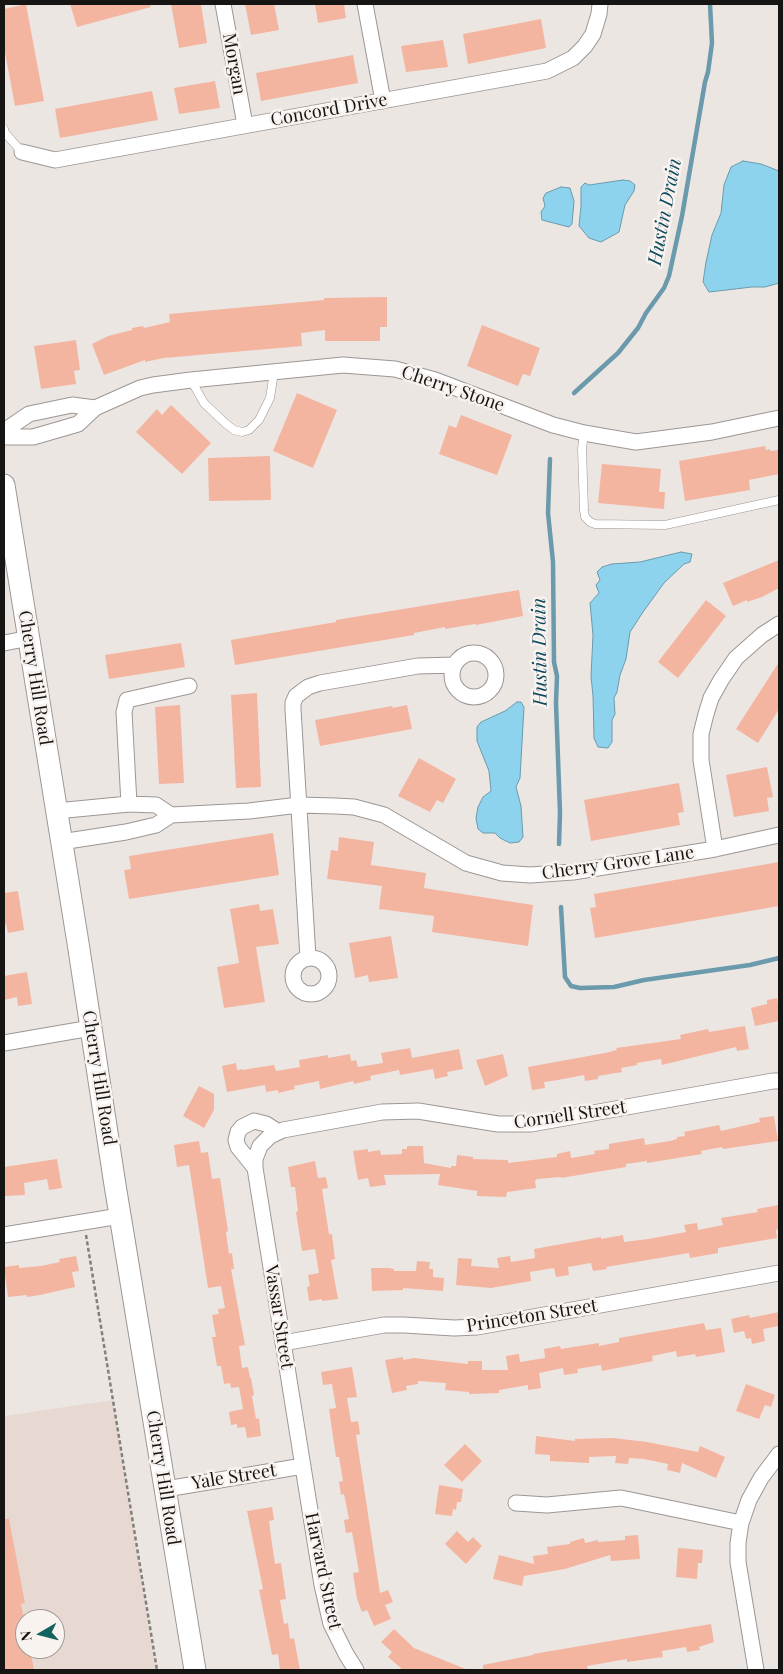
<!DOCTYPE html>
<html>
<head>
<meta charset="utf-8">
<style>
  body { margin:0 }
  #map { position:relative; width:783px; height:1674px; overflow:hidden; background:#ece6e3; font-family:"Playfair Display",serif }
  canvas { display:block }
  .frame { position:absolute; inset:0; border:5px solid #171514; pointer-events:none }
  .north { position:absolute; left:15px; top:1609px; width:50px; height:50px; box-sizing:border-box; background:#f9f3f0; border:1px solid #9f9a98; border-radius:50%; rotate:262deg; font-size:14px; font-weight:700; line-height:20px; text-align:center; color:#171514 }
  .north::after { content:''; display:block; margin:auto; width:18px; height:22px; background:#146361; clip-path:polygon(50% 0,100% 100%,50% 72%,0 100%) }
</style>
</head>
<body>
<div id="map">
<canvas width="783" height="1674"></canvas>
<div class="frame"></div>
<div class="north">N</div>
</div>
<script>
const g = document.querySelector('canvas').getContext('2d');
g.lineJoin = 'round';
function fill(path, color) { g.fillStyle = color; g.fill(path, 'evenodd'); }
const poly = rows => new Path2D(rows.map(r => 'M' + r).join(''));
function strokePath(path, color, width, dash) { g.strokeStyle = color; g.lineWidth = width; g.lineCap = dash ? 'butt' : 'round'; g.setLineDash(dash || []); g.stroke(path); }
function label(font, color, halo, rows, align = 'center') {
  g.font = font + ' "Playfair Display",serif'; g.lineWidth = 5; g.setLineDash([]); g.textBaseline = 'middle'; g.strokeStyle = halo; g.fillStyle = color; for (const [text, x, y, turn = 0] of rows) {
    g.save(); g.translate(x, y); g.rotate((+turn || 0) * Math.PI / 180); g.textAlign = isNaN(turn) ? turn : align; if (halo) g.strokeText(text, 0, 0); g.fillText(text, 0, 0); g.restore();
  }
}
fill(poly([
  [113,1400,156,1670,4,1670,4,1416],
  [25,1619,55,1619,55,1649,25,1649]
]), '#e7d9d2');
const water = poly([
  [743,161,761,164,779,171,779,283,765,287,752,287,709,292,703,282,706,262,712,235,721,213,724,185,731,167,743,161],
  [623,180,630,181,635,185,634,191,625,205,619,232,601,242,589,238,579,226,581,206,581,187,585,183,589,185,623,180],
  [561,187,570,188,574,201,572,224,569,227,542,220,541,212,545,206,543,198,546,193,561,187],
  [681,552,692,554,690,562,684,564,664,583,643,612,630,632,626,659,620,675,617,692,614,698,615,714,612,720,612,742,608,748,598,747,594,738,593,696,591,676,593,635,590,603,599,593,596,585,600,580,597,572,602,567,612,564,640,562,681,552],
  [517,702,521,702,524,707,520,778,516,787,521,806,523,837,519,842,510,843,500,838,495,833,483,833,478,829,476,818,478,807,483,797,491,791,489,771,477,741,477,727,481,722,505,711,517,702]
]);
fill(water, '#8ed3ed');
strokePath(water, '#6a9aac', 1);
strokePath(poly([
  [574,393,618,353,638,328,646,313,664,288,669,276,682,216,705,82,708,72,712,43,710,4],
  [550,459,548,513,553,562,554,662,557,676,556,703,560,813,559,844],
  [561,907,565,977,571,986,580,988,614,987,644,980,750,965,779,958]
]), '#6a9aac', 4.5);
fill(poly([
  [26,4,44,101,15,106,4,47,4,9],
  [70,4,150,4,151,7,77,27],
  [171,4,201,4,207,43,179,48],
  [245,4,274,4,279,30,251,35],
  [315,4,344,4,346,18,318,23],
  [541,19,546,48,468,64,463,34],
  [443,40,448,67,406,72,401,46],
  [353,55,358,83,261,101,256,73],
  [215,81,220,108,179,114,174,88],
  [152,91,158,120,60,138,55,109],
  [387,297,387,327,380,327,380,341,325,341,325,330,301,333,302,346,164,358,145,362,145,360,104,375,92,344,108,336,132,330,132,328,143,326,144,328,170,322,169,314,324,300,324,298],
  [482,325,540,348,530,376,523,374,518,386,467,366],
  [76,340,80,370,74,371,76,384,41,389,34,346],
  [297,393,337,410,313,468,273,451],
  [171,405,211,443,182,474,136,432,157,409,162,415],
  [461,415,512,435,497,475,439,454,449,425,456,428],
  [765,446,766,450,770,449,770,451,778,450,779,474,749,480,750,490,685,501,679,461],
  [270,456,271,500,209,501,208,458],
  [602,464,661,469,659,492,665,492,664,509,598,503],
  [779,560,779,588,762,597,747,602,747,600,733,606,723,583],
  [519,590,523,616,476,625,475,624,445,629,445,627,414,633,414,635,235,665,231,640,336,622,336,620],
  [706,600,726,616,678,678,658,662],
  [181,643,185,667,109,679,105,655],
  [779,662,779,709,758,743,736,729],
  [257,693,261,787,236,788,231,695],
  [180,705,184,783,159,784,155,707],
  [407,705,412,729,320,746,315,720,392,706,393,708],
  [419,758,456,779,443,803,437,800,430,812,398,796],
  [767,767,773,797,767,798,769,811,734,817,726,775],
  [679,783,684,812,678,813,680,825,591,841,584,800],
  [273,833,279,875,129,899,124,870,131,869,129,856],
  [339,837,374,842,371,865,426,873,424,888,533,905,528,946,432,932,434,916,379,909,382,886,327,879,331,850,338,851],
  [779,862,779,906,595,938,590,908,596,907,594,894],
  [18,891,24,930,8,933,6,924,4,924,4,893],
  [259,904,260,911,273,909,279,944,256,947,265,1002,224,1008,217,967,239,963,230,909],
  [391,936,398,978,369,982,368,975,355,978,349,943],
  [27,972,32,1004,18,1006,17,997,4,1000,4,976],
  [777,998,779,1008,779,1021,755,1026,751,1008,767,1004,767,1000],
  [745,1026,749,1049,737,1051,736,1047,662,1065,661,1059,637,1063,637,1065,621,1068,622,1072,598,1076,598,1079,585,1081,584,1075,558,1080,544,1082,545,1088,532,1090,528,1067,605,1053,617,1050,616,1048,681,1039,680,1035,708,1029,709,1032],
  [410,1048,412,1058,459,1049,463,1069,447,1072,448,1076,435,1079,433,1069,400,1075,399,1070,370,1076,371,1080,354,1084,353,1081,320,1089,319,1081,294,1086,295,1089,278,1093,278,1090,266,1092,265,1085,227,1092,222,1066,236,1063,237,1070,242,1069,242,1070,274,1065,276,1071,300,1067,299,1060,328,1055,328,1058,350,1054,351,1061,356,1060,358,1067,383,1063,381,1053],
  [503,1054,508,1076,485,1086,476,1060],
  [199,1086,214,1094,214,1110,204,1128,183,1116],
  [774,1116,778,1141,723,1149,722,1147,701,1151,702,1154,647,1163,647,1161,626,1164,626,1167,561,1178,561,1177,537,1179,535,1181,536,1188,507,1192,506,1197,477,1196,477,1191,438,1185,440,1174,384,1175,386,1185,370,1187,368,1178,358,1180,353,1151,368,1149,368,1152,380,1150,381,1155,402,1154,402,1149,407,1149,407,1146,423,1146,424,1163,451,1168,451,1166,456,1166,457,1155,473,1157,473,1159,508,1160,508,1163,557,1157,557,1154,570,1151,571,1158,595,1154,594,1151,609,1149,609,1144,644,1138,645,1145,670,1141,677,1139,677,1137,685,1136,684,1132,719,1125,721,1131,760,1122,759,1118],
  [199,1141,201,1153,208,1152,212,1179,220,1178,228,1231,226,1232,229,1254,232,1253,234,1269,231,1269,245,1345,239,1346,242,1368,248,1367,250,1378,251,1378,254,1395,252,1396,256,1419,259,1418,261,1436,247,1438,245,1427,237,1428,237,1424,231,1425,229,1412,243,1409,239,1387,231,1388,230,1383,224,1384,221,1366,217,1366,212,1337,216,1337,212,1315,219,1314,218,1309,225,1308,221,1286,208,1288,189,1165,177,1167,174,1145],
  [57,1159,62,1188,49,1190,47,1179,24,1183,25,1195,4,1196,4,1167],
  [315,1161,318,1178,326,1177,328,1188,322,1189,329,1234,332,1234,335,1259,331,1260,338,1299,322,1301,322,1299,309,1301,307,1287,310,1286,308,1275,319,1273,315,1249,302,1251,296,1212,298,1211,295,1187,291,1187,288,1167],
  [779,1205,779,1229,776,1230,777,1238,718,1248,718,1253,690,1258,689,1253,606,1267,607,1269,593,1271,591,1263,568,1267,569,1275,556,1277,554,1268,530,1272,531,1281,491,1288,456,1285,458,1258,472,1259,471,1266,499,1268,497,1258,510,1256,511,1262,535,1258,534,1249,601,1237,601,1239,623,1235,624,1242,648,1239,686,1232,684,1225,697,1223,698,1230,723,1225,721,1218,758,1212,757,1209],
  [76,1256,79,1271,72,1272,75,1287,40,1295,27,1297,27,1295,8,1297,4,1267,19,1265,19,1268,41,1266,60,1262,59,1259],
  [417,1261,430,1262,429,1269,433,1269,433,1277,444,1278,443,1291,403,1288,403,1290,372,1291,371,1268,389,1268,394,1269,394,1271,416,1271],
  [779,1312,779,1326,763,1329,765,1341,752,1344,751,1338,746,1339,744,1331,734,1333,731,1319,749,1315,750,1318],
  [704,1323,706,1330,721,1328,725,1352,696,1357,695,1354,677,1357,676,1351,652,1356,653,1361,602,1371,601,1365,577,1369,578,1373,564,1375,563,1368,539,1373,541,1388,528,1390,528,1385,499,1390,499,1393,469,1394,469,1392,445,1390,446,1383,418,1381,418,1384,406,1386,407,1390,392,1393,385,1360,403,1357,403,1360,414,1358,468,1364,468,1361,482,1361,482,1370,508,1370,506,1356,519,1354,520,1362,545,1358,544,1349,560,1346,561,1349,573,1347,599,1343,599,1346,619,1342,619,1338],
  [352,1367,357,1397,347,1398,351,1422,358,1421,360,1434,356,1435,380,1593,388,1590,393,1602,385,1605,391,1619,374,1626,367,1610,362,1612,357,1599,353,1573,359,1572,352,1532,346,1533,344,1520,349,1519,344,1494,341,1495,339,1482,343,1481,339,1457,336,1457,329,1409,336,1408,332,1384,323,1385,321,1372],
  [746,1384,775,1395,771,1407,765,1405,759,1419,736,1411],
  [536,1436,575,1441,575,1439,613,1438,647,1442,698,1452,700,1446,725,1457,716,1478,682,1463,680,1473,667,1470,668,1464,644,1459,629,1458,628,1464,615,1463,616,1456,589,1457,589,1463,550,1461,550,1455,535,1454],
  [465,1444,482,1461,462,1482,444,1465],
  [439,1485,463,1489,461,1502,457,1502,456,1510,453,1509,452,1516,435,1514],
  [272,1507,274,1520,269,1521,271,1537,275,1564,281,1563,286,1599,280,1600,284,1624,288,1623,290,1639,294,1638,300,1670,280,1670,278,1654,272,1655,259,1590,263,1589,247,1511],
  [4,1519,9,1519,25,1603,21,1604,25,1624,25,1649,30,1649,34,1670,4,1670],
  [457,1531,468,1542,473,1537,482,1546,466,1564,445,1544],
  [638,1535,640,1559,611,1561,610,1555,565,1569,524,1576,522,1586,493,1579,499,1555,534,1564,533,1556,548,1554,547,1547,570,1544,570,1542,584,1538,585,1543,598,1540,598,1542,625,1540,625,1536],
  [678,1548,703,1550,702,1563,698,1563,697,1579,676,1577],
  [711,1624,714,1642,699,1647,700,1650,687,1652,686,1647,662,1651,663,1657,627,1662,627,1659,587,1666,588,1670,483,1670,483,1665,533,1655,533,1654],
  [394,1629,414,1648,468,1670,403,1670,388,1657,392,1652,381,1642]
]), '#f3b5a0');
const service = poly([
  [4,129,5,133,22,152],
  [191,380,204,403,225,423,234,430,242,432,249,430,259,420,270,398,274,372],
  [584,433,582,449,584,510,585,517,590,522,595,524,665,525,779,500]
]);
const minor = poly([
  [223,4,245,125],
  [365,4,383,101],
  [22,152,55,160,547,71,573,58,585,46,593,34,599,14,600,4],
  [4,431,29,414,72,405,95,408],
  [4,437,33,437,78,424,95,408,140,388,153,385,191,380,343,365,395,369,435,380,553,425,584,433,636,442,712,432,779,418],
  [4,643,30,638],
  '452 675a22 22 0 1 1 44 0a22 22 0 1 1-44 0Z',
  [129,804,124,712,127,700,189,686],
  [56,811,129,804,156,805,171,815],
  [61,842,126,832,156,825,171,815,249,811,299,805,335,806,354,807,384,815,466,863,502,873,530,875,573,872,715,849,779,835],
  [715,849,701,760,701,734,706,714,711,698,721,680,736,658,762,635,779,624],
  '293 976a18 18 0 1 1 36 0a18 18 0 1 1-36 0Z',
  [308,958,293,709,293,703,296,696,308,687,320,683,418,666,454,665],
  [4,1043,91,1028],
  [255,1168,238,1147,236,1140,238,1132,242,1127,254,1121,266,1124,277,1131],
  [4,1235,120,1216],
  [283,1343,384,1325,404,1325,454,1328,477,1327,779,1273],
  [166,1489,303,1466],
  [516,1503,547,1505,621,1498,741,1523],
  [356,1670,346,1654,331,1624,322,1585,255,1168,255,1159,260,1146,270,1136,283,1130,382,1112,418,1111,498,1124,531,1124,773,1081,779,1081],
  [756,1670,738,1562,738,1543,741,1523,749,1500,761,1478,779,1454]
]);
const secondary = poly([
  [4,485,78,943,115,1185,195,1670]
]);
strokePath(service, '#9c9694', 9);
strokePath(minor, '#9c9694', 17);
strokePath(secondary, '#9c9694', 23);
strokePath(poly([
  [86,1235,157,1670]
]), '#837f7d', 2.5, [4, 2.5]);
strokePath(service, '#fff', 8);
strokePath(minor, '#fff', 15);
strokePath(secondary, '#fff', 21);
label('18px', '#171514', '#f9f3f0', [
  ["Morgan",234,64,80],
  ["Concord Drive",329,110,-10],
  ["Cherry Stone",453,389,19],
  ["Cherry Hill Road",35,678,81],
  ["Cherry Grove Lane",618,863,-8],
  ["Cherry Hill Road",99,1078,81],
  ["Cornell Street",570,1115,-8],
  ["Princeton Street",532,1316,-9],
  ["Vassar Street",279,1317,81],
  ["Yale Street",234,1477,-9],
  ["Cherry Hill Road",163,1478,81],
  ["Harvard Street",323,1571,78]
]);
label('italic 19px', '#0e495c', '#f9f3f0', [
  ["Hustin Drain",665,212,-79],
  ["Hustin Drain",540,652,-91]
]);
</script>
</body>
</html>
